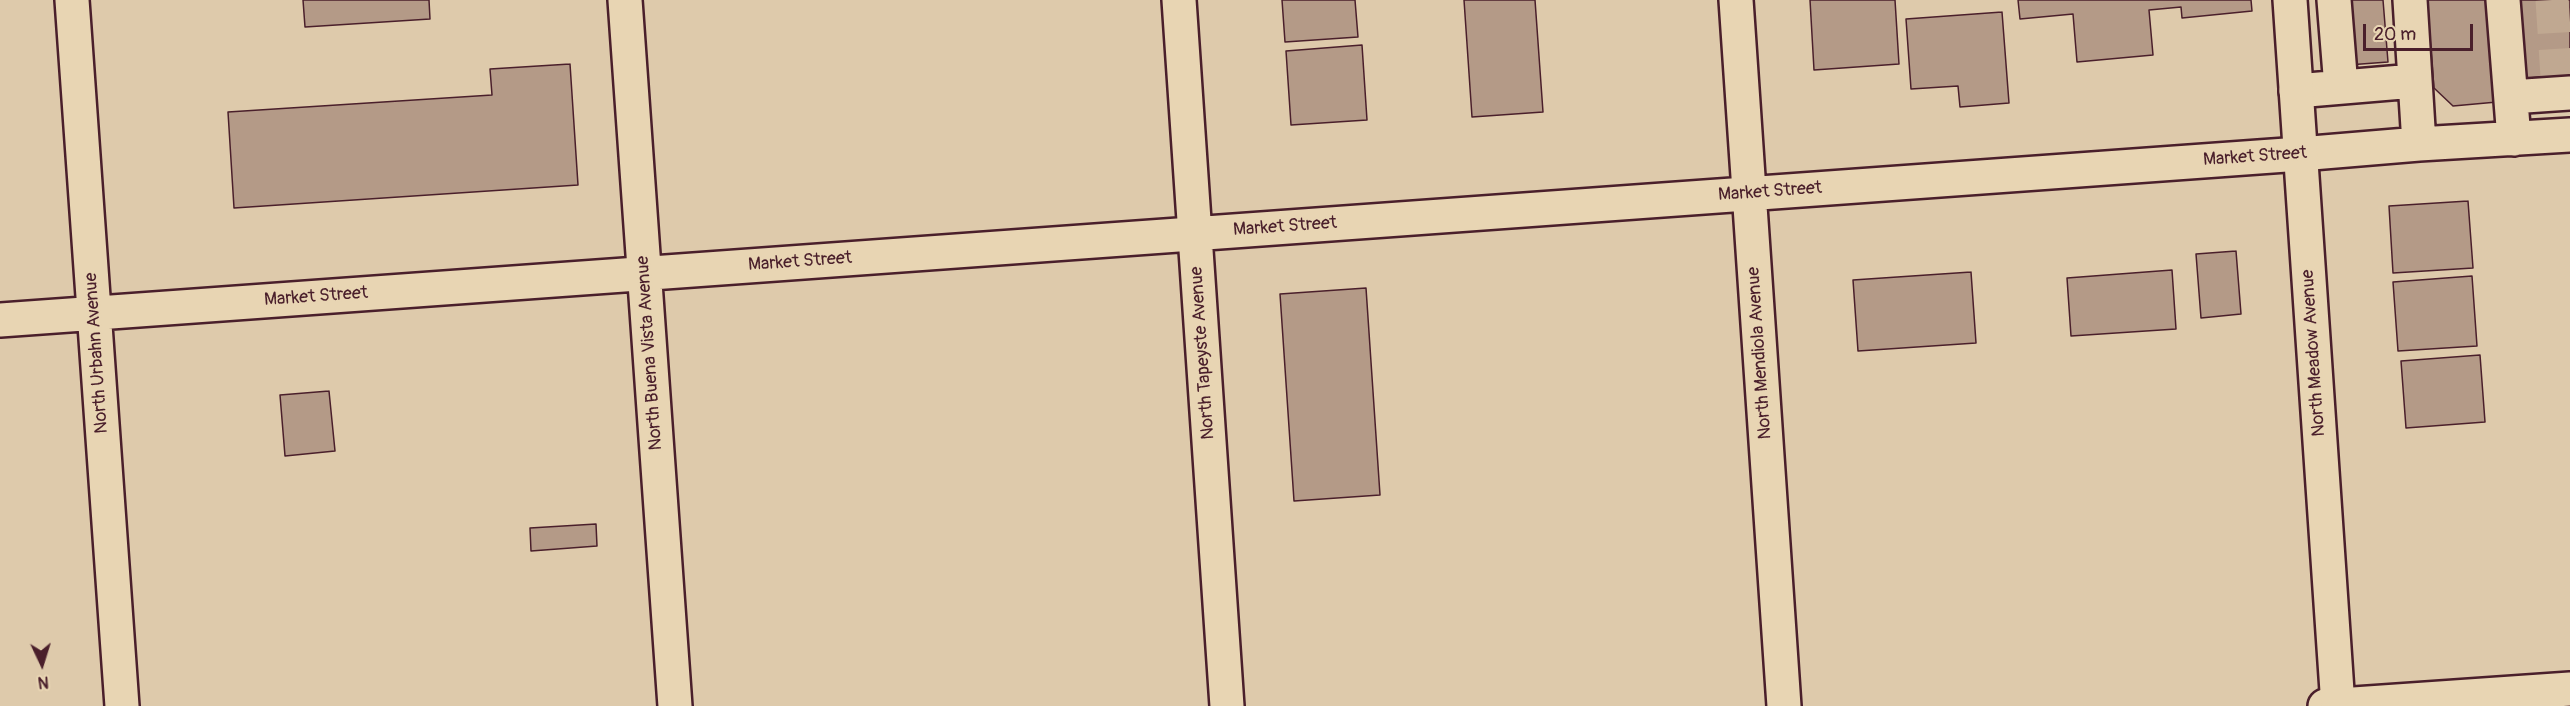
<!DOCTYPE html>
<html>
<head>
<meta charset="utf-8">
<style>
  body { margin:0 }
  #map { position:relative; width:2570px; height:706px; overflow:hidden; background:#decaab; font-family:Pangolin,sans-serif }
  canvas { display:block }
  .north { position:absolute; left:12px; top:634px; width:60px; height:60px; -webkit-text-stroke:4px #e8d5b3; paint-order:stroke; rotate:176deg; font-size:16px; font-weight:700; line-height:24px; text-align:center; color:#4a1f2b }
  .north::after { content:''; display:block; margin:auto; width:21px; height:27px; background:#4a1f2b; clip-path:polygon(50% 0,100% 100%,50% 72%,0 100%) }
  .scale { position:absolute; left:2363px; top:24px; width:110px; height:27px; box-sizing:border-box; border:3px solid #4a1f2b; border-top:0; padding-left:8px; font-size:18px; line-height:21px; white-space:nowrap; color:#4a1f2b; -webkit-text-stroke:4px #e8d5b3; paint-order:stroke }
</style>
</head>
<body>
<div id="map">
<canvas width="2570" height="706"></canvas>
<div class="north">N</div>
<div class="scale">20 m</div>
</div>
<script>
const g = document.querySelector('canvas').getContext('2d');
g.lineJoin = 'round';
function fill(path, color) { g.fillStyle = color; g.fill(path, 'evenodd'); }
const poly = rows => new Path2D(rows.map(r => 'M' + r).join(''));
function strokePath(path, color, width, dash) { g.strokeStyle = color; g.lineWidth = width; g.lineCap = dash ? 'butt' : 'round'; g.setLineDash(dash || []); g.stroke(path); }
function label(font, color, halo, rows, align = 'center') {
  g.font = font + ' Pangolin,sans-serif'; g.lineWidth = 5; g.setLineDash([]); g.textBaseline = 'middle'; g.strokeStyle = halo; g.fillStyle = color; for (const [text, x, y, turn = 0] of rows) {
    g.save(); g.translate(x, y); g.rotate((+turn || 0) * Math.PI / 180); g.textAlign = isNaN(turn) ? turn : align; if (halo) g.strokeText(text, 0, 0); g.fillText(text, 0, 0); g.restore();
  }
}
const building = poly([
  [303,0,429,0,430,19,305,27,303,0],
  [1282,0,1355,0,1358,37,1285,42,1282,0],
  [1464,0,1535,0,1543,112,1472,117,1464,0],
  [1810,0,1895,0,1899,64,1814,70,1810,0],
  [2018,0,2251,0,2252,11,2182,18,2181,7,2149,10,2153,55,2077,62,2073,14,2020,19,2018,0],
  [2344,0,2383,0,2388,62,2348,65,2344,0],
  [2427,0,2488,0,2497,102,2453,106,2434,88,2427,0],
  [2508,0,2570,0,2570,75,2514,79,2508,0],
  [2002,12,2009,103,1960,107,1958,86,1911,89,1906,19,2002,12],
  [1362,45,1367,120,1291,125,1286,51,1362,45],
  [570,64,578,185,234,208,228,112,492,95,490,69,570,64],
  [2468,201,2473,268,2393,273,2389,206,2468,201],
  [2236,251,2241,314,2201,318,2196,254,2236,251],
  [2172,270,2176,329,2071,336,2067,278,2172,270],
  [1971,272,1976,343,1858,351,1853,280,1971,272],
  [2472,276,2477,346,2398,351,2393,282,2472,276],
  [1366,288,1380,495,1294,501,1280,294,1366,288],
  [2480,355,2485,422,2406,428,2401,361,2480,355],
  [329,391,335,451,285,456,280,395,329,391],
  [596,524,597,546,531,551,530,528,596,524]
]);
fill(building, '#b49a87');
strokePath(building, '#4a1f2b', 1.5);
strokePath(poly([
  [2552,0,2557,76]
]), '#c0a891', 33, [33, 16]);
const minor = poly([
  [72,0,122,706],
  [625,0,675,706],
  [1179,0,1227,706],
  [1736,0,1784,706],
  [2334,0,2341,87],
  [2410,0,2419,144],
  [2503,0,2514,139],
  [2296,91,2414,81],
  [2511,97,2570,93],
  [0,320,2300,154,2419,144,2570,135],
  [2325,706,2570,689]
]);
const major = poly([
  [2290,0,2338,706]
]);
strokePath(minor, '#4a1f2b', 38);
strokePath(major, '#4a1f2b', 38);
strokePath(minor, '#e8d5b3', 33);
strokePath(major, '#e8d5b3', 33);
label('18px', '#4a1f2b', '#e8d5b3', [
  ["Market Street",2255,157,-4],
  ["Market Street",1770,192,-4],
  ["Market Street",1285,227,-4],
  ["Market Street",800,262,-4],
  ["Market Street",316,297,-4],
  ["North Urbahn Avenue",97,353,-94],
  ["North Buena Vista Avenue",650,353,-94],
  ["North Tapeyste Avenue",1203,353,-94],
  ["North Mendiola Avenue",1760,353,-94],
  ["North Meadow Avenue",2314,353,-94]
]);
</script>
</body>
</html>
